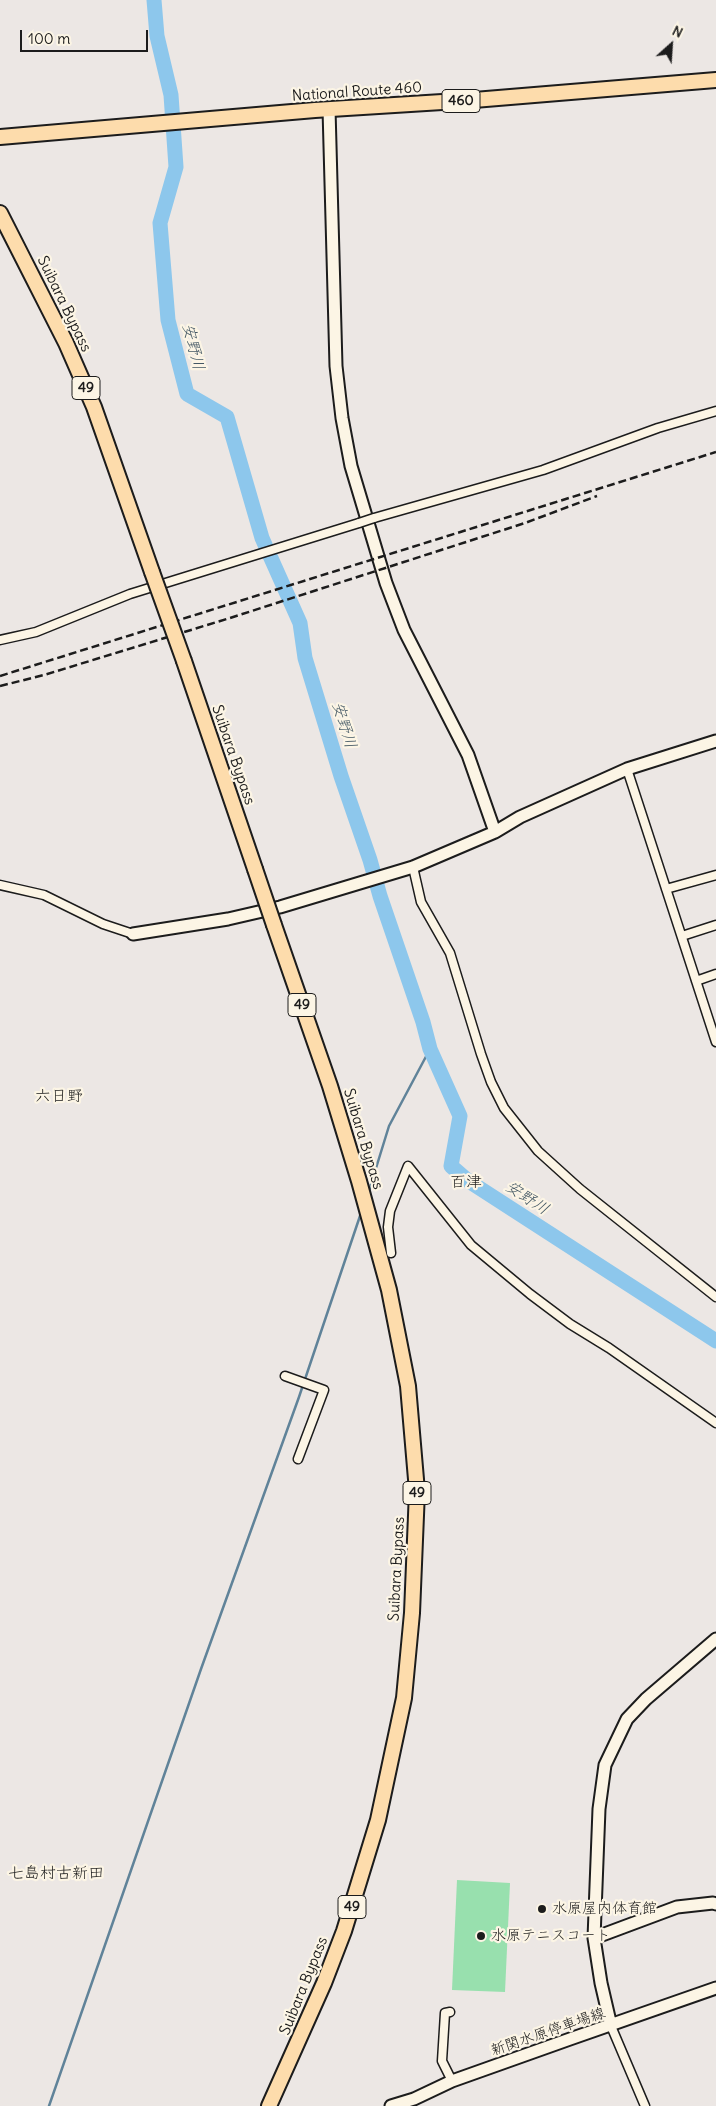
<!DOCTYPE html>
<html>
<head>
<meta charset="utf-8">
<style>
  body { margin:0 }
  #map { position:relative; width:716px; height:2106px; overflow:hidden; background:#ece7e4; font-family:Delius,sans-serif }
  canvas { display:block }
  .north { position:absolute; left:646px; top:20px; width:50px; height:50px; -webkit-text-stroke:4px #fcf5e5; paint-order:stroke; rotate:26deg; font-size:14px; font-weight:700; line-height:20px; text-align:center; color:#1c1c1c }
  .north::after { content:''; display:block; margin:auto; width:18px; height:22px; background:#1c1c1c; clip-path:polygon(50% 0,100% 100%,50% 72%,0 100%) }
  .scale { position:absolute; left:20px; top:30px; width:128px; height:22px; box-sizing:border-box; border:2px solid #1c1c1c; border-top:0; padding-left:6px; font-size:15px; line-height:18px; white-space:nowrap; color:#1c1c1c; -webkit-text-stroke:4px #fcf5e5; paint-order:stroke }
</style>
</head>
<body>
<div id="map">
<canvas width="716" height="2106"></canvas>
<div class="north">N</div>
<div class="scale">100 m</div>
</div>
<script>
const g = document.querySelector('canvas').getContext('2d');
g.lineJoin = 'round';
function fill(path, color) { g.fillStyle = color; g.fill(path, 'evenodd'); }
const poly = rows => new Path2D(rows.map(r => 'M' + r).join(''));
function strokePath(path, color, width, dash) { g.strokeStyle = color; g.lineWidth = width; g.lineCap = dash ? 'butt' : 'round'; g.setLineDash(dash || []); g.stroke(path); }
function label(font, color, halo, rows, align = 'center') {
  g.font = font + ' Delius,"Klee One",sans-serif'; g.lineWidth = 4.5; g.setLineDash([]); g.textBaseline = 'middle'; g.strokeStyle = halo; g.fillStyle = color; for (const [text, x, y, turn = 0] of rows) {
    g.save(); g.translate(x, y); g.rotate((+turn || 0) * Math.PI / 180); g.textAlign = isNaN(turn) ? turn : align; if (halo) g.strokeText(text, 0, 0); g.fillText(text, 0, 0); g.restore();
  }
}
fill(poly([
  [457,1880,510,1883,505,1992,452,1990]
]), '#98e0ae');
strokePath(poly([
  [368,1194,389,1126,430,1049],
  [49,2106,201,1669,299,1397,361,1213]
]), '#608399', 2.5);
strokePath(poly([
  [154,0,157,36,171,95,176,167,160,223,168,320,187,394,227,417,262,538,300,623,305,658,341,776,370,860,380,896,423,1022,430,1049,460,1116,451,1166,467,1180,716,1341]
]), '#8dc7ec', 15);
const street = poly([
  [374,518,543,470,658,428,716,411],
  [0,640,36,632,130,594,359,523],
  [627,769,716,1042],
  [413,867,421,902,450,953,481,1054,491,1082,504,1108,538,1151,580,1189,716,1297],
  [0,885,44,895,103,924,133,934],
  [666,889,716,875],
  [682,936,716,925],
  [696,981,716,974],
  [391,1253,388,1227,390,1211,408,1166,471,1245,530,1294,570,1324,609,1348,716,1423],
  [285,1376,324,1390,298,1459],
  [450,2012,445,2013,442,2061,452,2081],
  [611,2026,645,2106]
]);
const secondary = poly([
  [329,109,336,366,342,418,351,466,386,583,404,630,468,755,495,832],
  [133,934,228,919,280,907,413,867,495,832,520,817,627,769,716,741],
  [594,1938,677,1907,713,1903,716,1904],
  [611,2026,601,1983,594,1938,599,1809,605,1765,627,1719,646,1699,716,1639],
  [391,2106,414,2099,452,2081,570,2039,716,1988]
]);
const highway = poly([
  [0,137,315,110,474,100,716,80],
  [0,213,66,343,94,407,152,572],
  [184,661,255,869],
  [269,2106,324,1983,344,1931,378,1820,404,1698,412,1613,417,1491,408,1386,389,1290,359,1181,330,1086,274,925]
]);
strokePath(street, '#1c1c1c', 11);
strokePath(secondary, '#1c1c1c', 15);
strokePath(highway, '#1c1c1c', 18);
strokePath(street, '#fcf5e5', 8);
strokePath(secondary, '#fcf5e5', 11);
strokePath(highway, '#fddcac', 14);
strokePath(poly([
  [0,676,716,452],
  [0,686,44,675,230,618,525,523,597,496]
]), '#1c1c1c', 2.5, [8, 4]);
const streetBridge = poly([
  [359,523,374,518]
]);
const highwayBridge = poly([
  [152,572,184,661],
  [255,869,274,925]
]);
strokePath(streetBridge, '#1c1c1c', 11, []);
strokePath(highwayBridge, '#1c1c1c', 18, []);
strokePath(streetBridge, '#fcf5e5', 8);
strokePath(highwayBridge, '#fddcac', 14);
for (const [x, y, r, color] of [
  [542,1909,5,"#1c1c1c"],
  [481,1936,5,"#1c1c1c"]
]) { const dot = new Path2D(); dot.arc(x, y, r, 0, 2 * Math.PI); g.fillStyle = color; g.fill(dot); strokePath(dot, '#fcf5e5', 2); }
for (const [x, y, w] of [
  [461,101,38],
  [86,388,28],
  [302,1005,28],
  [417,1493,28],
  [352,1907,28]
]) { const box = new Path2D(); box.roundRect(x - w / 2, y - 11.5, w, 23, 4); g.fillStyle = '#fcf5e5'; g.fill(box); strokePath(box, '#1c1c1c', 1); }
label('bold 14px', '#1c1c1c', null, [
  ["460",461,101],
  ["49",86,388],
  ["49",302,1005],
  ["49",417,1493],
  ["49",352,1907]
]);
label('15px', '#1c1c1c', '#fcf5e5', [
  ["National Route 460",357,92,-4],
  ["Suibara Bypass",64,304,64],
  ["Suibara Bypass",233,755,71],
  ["Suibara Bypass",363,1139,73],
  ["Suibara Bypass",397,1569,-87],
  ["Suibara Bypass",304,1986,-68],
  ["新関水原停車場線",548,2032,-19]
]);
label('15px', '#1c1c1c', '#fcf5e5', [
  ["水原屋内体育館",552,1909],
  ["水原テニスコート",491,1936]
], 'left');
label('italic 16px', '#445865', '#fcf5e5', [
  ["安野川",193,347,76],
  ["安野川",344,725,73],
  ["安野川",527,1198,33]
]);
label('16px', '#1c1c1c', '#fcf5e5', [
  ["六日野",59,1096],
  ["百津",466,1182],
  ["七島村古新田",56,1873]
]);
</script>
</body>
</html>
